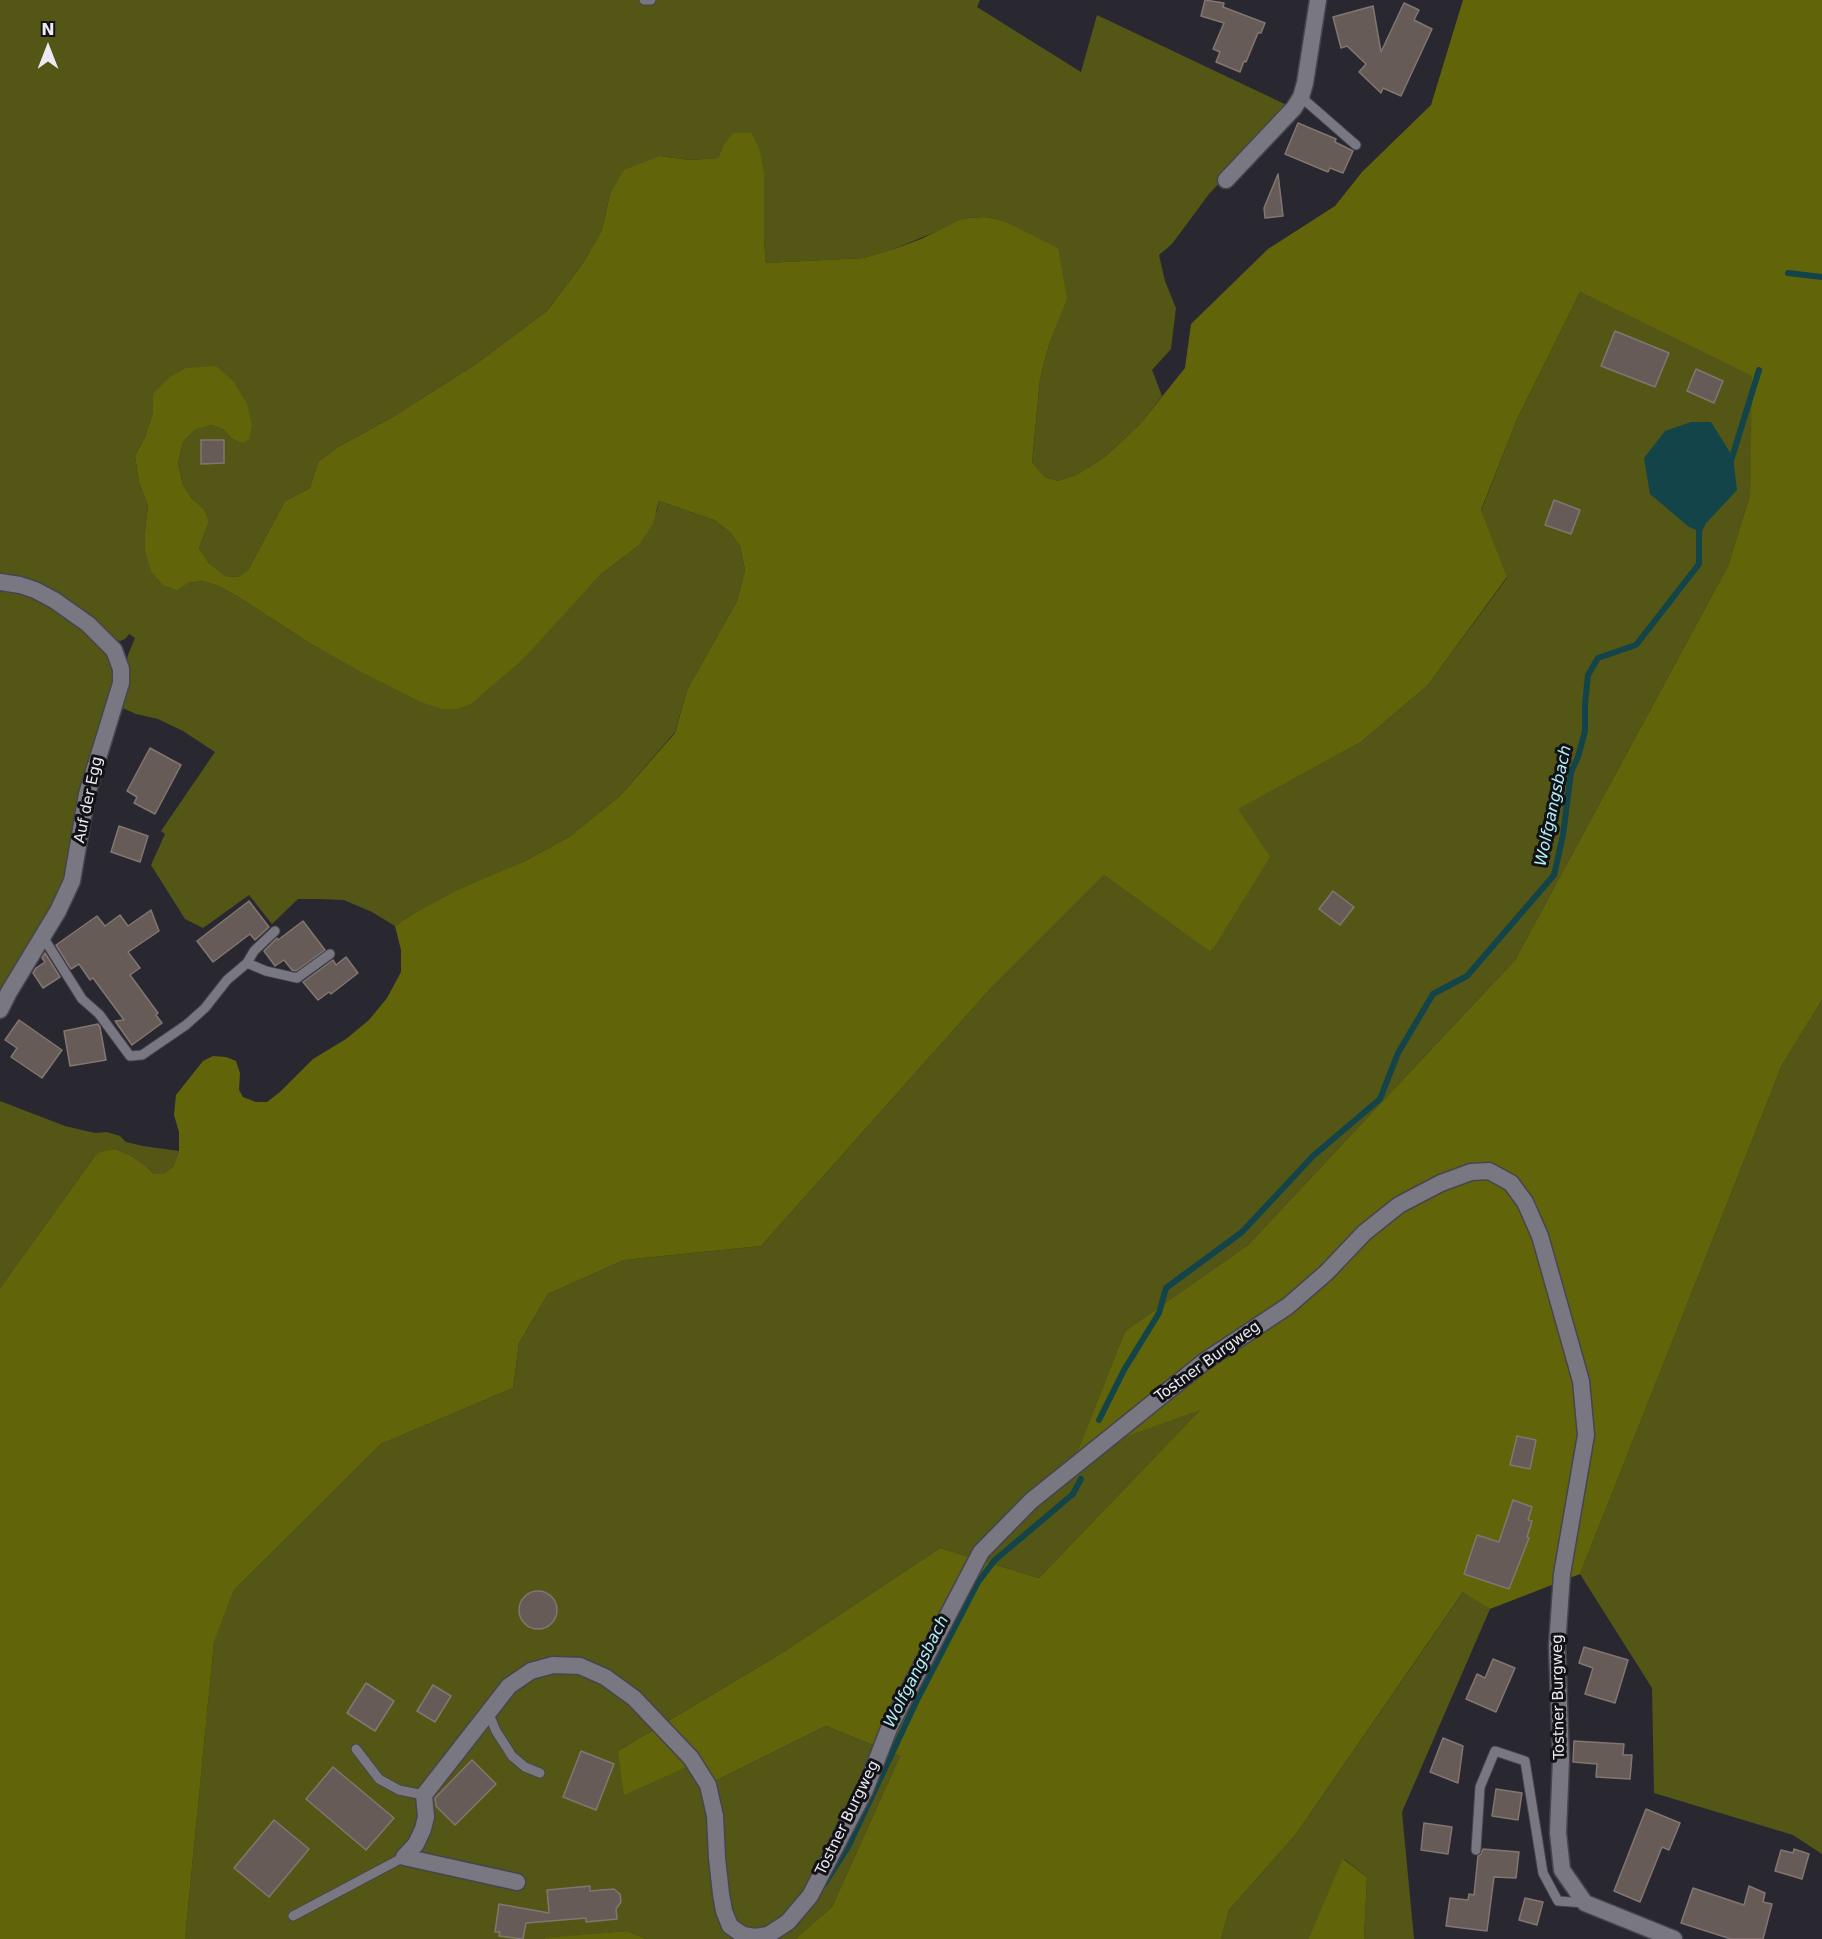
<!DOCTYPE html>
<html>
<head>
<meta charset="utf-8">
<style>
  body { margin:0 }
  #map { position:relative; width:1822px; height:1939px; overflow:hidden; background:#292831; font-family:"DejaVu Sans",sans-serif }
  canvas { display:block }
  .north { position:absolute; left:18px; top:18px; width:60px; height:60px; -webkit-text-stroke:4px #121216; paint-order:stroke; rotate:0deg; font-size:16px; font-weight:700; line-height:24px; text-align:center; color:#ecebf1 }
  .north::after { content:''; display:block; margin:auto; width:21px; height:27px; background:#ecebf1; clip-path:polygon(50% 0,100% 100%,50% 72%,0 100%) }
</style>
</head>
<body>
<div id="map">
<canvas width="1822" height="1939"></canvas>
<div class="north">N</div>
</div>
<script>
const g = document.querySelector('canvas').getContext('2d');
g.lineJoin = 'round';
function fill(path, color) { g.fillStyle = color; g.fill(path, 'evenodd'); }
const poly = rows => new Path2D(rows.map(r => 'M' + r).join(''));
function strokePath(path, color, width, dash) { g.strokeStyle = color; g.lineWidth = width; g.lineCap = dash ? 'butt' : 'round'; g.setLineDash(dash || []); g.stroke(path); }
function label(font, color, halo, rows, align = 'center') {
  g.font = font + ' "DejaVu Sans",sans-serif'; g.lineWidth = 6; g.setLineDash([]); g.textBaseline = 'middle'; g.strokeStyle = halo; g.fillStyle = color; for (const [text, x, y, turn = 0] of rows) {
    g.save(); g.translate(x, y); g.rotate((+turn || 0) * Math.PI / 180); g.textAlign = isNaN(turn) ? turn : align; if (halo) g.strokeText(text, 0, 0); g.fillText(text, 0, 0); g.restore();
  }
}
fill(poly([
  [0,0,980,0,977,7,1081,72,1097,15,1291,107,1209,194,1172,244,1159,255,1165,281,1176,308,1171,349,1152,370,1162,396,1140,424,1105,457,1078,474,1058,481,1045,477,1032,464,1040,379,1050,341,1026,234,997,219,984,217,969,218,894,249,863,258,766,263,764,240,723,146,718,158,690,160,660,156,610,194,602,230,583,263,547,311,476,364,391,418,338,447,318,462,310,488,285,501,248,570,238,577,225,576,209,563,199,548,209,522,205,510,192,499,183,485,178,463,183,442,193,430,211,425,223,429,231,438,249,439,153,394,153,412,145,437,135,456,139,482,148,506,145,531,188,583,202,581,216,585,237,596,311,644,418,701,565,612,601,574,638,546,657,511,659,501,714,520,730,532,740,546,745,570,737,601,687,690,675,732,620,796,569,837,523,862,413,914,395,926,372,912,344,900,319,899,298,899,272,924,249,895,203,928,185,919,151,865,165,834,161,831,215,752,183,731,158,719,136,714,118,706,128,655,135,638,129,634,125,639,120,641,113,640,0,576],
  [1580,292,1753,376,1750,495,1728,566,1515,960,1248,1245,1125,1331,1078,1453,1201,1409,1039,1578,940,1548,782,1653,618,1751,693,1764,713,1782,826,1726,900,1756,832,1907,795,1939,646,1939,627,1931,545,1939,185,1939,214,1641,234,1590,381,1444,513,1388,519,1343,548,1294,624,1260,761,1246,990,989,1104,875,1212,952,1237,809,1361,742,1428,685,1507,578,1481,511,1518,417],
  [0,586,19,589,72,617,113,661,114,682,67,880,0,999],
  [1822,1000,1822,1854,1793,1835,1654,1793,1652,1688,1580,1574,1782,1065],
  [0,1101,65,1126,95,1133,107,1132,120,1136,126,1142,143,1146,179,1151,173,1167,163,1174,154,1174,145,1165,128,1154,115,1149,95,1156,0,1288],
  [1464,1591,1490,1609,1402,1812,1414,1939,1364,1939,1367,1877,1344,1859,1308,1939,1221,1939,1229,1910,1296,1834]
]), '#545616');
fill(poly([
  [1463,0,1822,0,1822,1000,1782,1065,1580,1574,1490,1609,1463,1592,1296,1834,1229,1910,1221,1939,795,1939,832,1907,900,1756,826,1726,713,1782,693,1764,624,1795,618,1751,782,1653,940,1548,1039,1578,1200,1410,1077,1454,1125,1331,1248,1245,1515,960,1728,566,1750,495,1752,376,1580,292,1518,417,1481,510,1507,577,1428,685,1361,742,1238,809,1270,857,1211,952,1104,875,990,989,761,1246,624,1260,548,1294,519,1343,513,1388,381,1444,234,1590,214,1642,185,1939,0,1939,0,1288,95,1156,101,1152,115,1149,128,1154,145,1165,154,1174,163,1174,173,1167,179,1151,179,1132,174,1115,176,1095,203,1061,213,1056,226,1057,236,1061,240,1073,239,1090,243,1097,256,1102,267,1102,280,1092,313,1059,346,1039,369,1020,387,998,401,972,401,950,395,926,413,914,458,890,523,862,569,837,620,796,675,733,687,690,737,601,745,570,740,546,730,532,714,520,659,501,653,524,638,546,601,574,523,659,471,704,456,709,442,709,418,701,358,670,311,644,237,596,216,585,202,581,188,583,177,590,163,585,151,571,145,551,145,531,148,506,139,482,135,456,145,437,153,412,153,394,170,377,186,368,216,366,233,381,247,404,252,426,249,439,243,443,231,438,223,429,211,425,194,430,183,442,178,463,183,485,192,499,205,510,209,522,199,548,209,563,225,576,238,577,248,570,285,501,310,488,318,462,338,447,391,418,476,364,547,311,583,263,602,230,610,194,624,170,660,156,690,160,718,158,723,146,733,133,751,133,759,147,764,173,764,240,766,263,863,258,894,249,921,239,958,221,969,218,984,217,997,219,1010,224,1058,248,1067,299,1050,341,1040,379,1032,463,1045,477,1058,481,1078,474,1105,457,1140,424,1185,368,1191,324,1268,249,1335,206,1362,172,1431,105],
  [1343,1859,1367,1877,1364,1939,1308,1939],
  [627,1931,646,1939,545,1939,545,1938]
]), '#62640a');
fill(poly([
  [1691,422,1711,422,1733,457,1737,490,1699,531,1689,527,1650,494,1644,458,1665,431]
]), '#134449');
strokePath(poly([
  [1788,273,1822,277],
  [1730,464,1759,370],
  [1099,1420,1124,1370,1159,1313,1166,1288,1242,1232,1313,1156,1380,1099,1398,1053,1433,994,1467,976,1554,875,1563,835,1571,772,1578,757,1585,731,1585,704,1588,675,1598,658,1636,645,1699,564,1699,531,1702,525],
  [825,1883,848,1847,918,1698,978,1582,995,1560,1073,1494,1081,1479]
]), '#134449', 6);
const building = poly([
  [1205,0,1224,3,1223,7,1265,23,1261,33,1258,33,1246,62,1244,61,1240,72,1216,62,1220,52,1213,49,1224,23,1201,16,1205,0],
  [1404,3,1419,10,1414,20,1432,29,1401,96,1383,88,1381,93,1359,72,1366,64,1347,46,1341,48,1333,17,1373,6,1381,52,1404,3],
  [1298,123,1336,139,1335,142,1353,151,1343,173,1330,168,1328,172,1285,154,1298,123],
  [1278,174,1283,216,1265,218,1264,208,1278,174],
  [1615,331,1669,353,1655,387,1601,366,1615,331],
  [1696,369,1723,381,1714,403,1687,391,1696,369],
  [201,440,224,440,224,463,201,464,201,440],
  [1554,500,1580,510,1571,534,1545,525,1554,500],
  [150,748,181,765,155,814,134,803,137,797,127,791,150,748],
  [119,826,148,836,140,862,111,852,119,826],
  [1333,891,1354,907,1340,925,1319,909,1333,891],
  [249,901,269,927,255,940,250,934,213,962,197,941,249,901],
  [151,910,159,931,128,952,140,968,130,975,158,1013,156,1015,162,1023,132,1045,115,1021,124,1020,93,978,90,980,79,964,71,969,56,945,97,916,105,926,120,915,128,926,151,910],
  [303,921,325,950,296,971,292,970,284,960,275,966,264,951,277,938,278,940,303,921],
  [45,953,60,977,43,988,33,973,36,968,45,962,42,958,45,953],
  [346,957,358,973,331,994,329,992,318,1000,303,982,333,960,336,965,346,957],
  [19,1020,62,1050,42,1078,11,1057,17,1048,5,1040,19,1020],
  [98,1024,100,1027,106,1060,70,1066,64,1031,98,1024],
  [1517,1436,1536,1440,1530,1469,1510,1465,1517,1436],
  [1513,1500,1532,1507,1528,1520,1532,1521,1527,1537,1529,1538,1509,1589,1464,1574,1477,1535,1499,1542,1513,1500],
  '519 1610a19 19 0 1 1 38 0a19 19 0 1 1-38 0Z',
  [1584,1647,1628,1660,1615,1703,1585,1694,1593,1668,1579,1663,1584,1647],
  [1493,1659,1515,1668,1496,1712,1466,1699,1477,1674,1485,1678,1493,1659],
  [366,1683,394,1701,375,1731,347,1713,366,1683],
  [433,1685,451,1696,435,1722,417,1711,433,1685],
  [1443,1738,1463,1746,1458,1783,1430,1772,1443,1738],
  [1574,1741,1624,1744,1623,1755,1632,1755,1630,1779,1596,1777,1597,1764,1573,1762,1574,1741],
  [581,1751,614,1764,596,1810,563,1797,581,1751],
  [472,1760,496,1784,455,1825,436,1806,435,1798,472,1760],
  [333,1767,394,1818,366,1850,306,1799,333,1767],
  [1496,1789,1522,1793,1518,1820,1492,1816,1496,1789],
  [1646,1809,1680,1823,1669,1850,1662,1847,1640,1902,1614,1891,1646,1809],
  [274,1820,309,1849,269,1897,234,1868,274,1820],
  [1424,1823,1452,1827,1448,1854,1421,1850,1424,1823],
  [1483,1849,1519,1852,1516,1878,1494,1877,1487,1931,1446,1926,1450,1898,1468,1900,1469,1894,1474,1895,1478,1856,1481,1854,1483,1849],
  [1794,1849,1809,1854,1802,1879,1775,1871,1781,1850,1793,1853,1794,1849],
  [590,1886,590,1891,614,1889,620,1894,621,1902,616,1909,617,1919,586,1922,586,1918,526,1923,523,1939,499,1936,500,1932,495,1932,499,1904,549,1913,547,1890,590,1886],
  [1749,1886,1765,1893,1763,1902,1772,1904,1763,1939,1731,1939,1681,1923,1693,1888,1744,1905,1749,1886],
  [1525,1898,1543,1902,1537,1925,1519,1920,1525,1898]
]);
fill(building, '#665b56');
strokePath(building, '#827671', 1.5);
const service = poly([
  [644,0,651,0],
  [1301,97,1356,145],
  [43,937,82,999,99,1014,130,1056],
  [247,963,254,951,275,931],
  [130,1056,142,1055,186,1025,205,1008,227,980,247,963,266,971,297,978,330,954],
  [488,1712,496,1731,512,1756,525,1767,540,1773],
  [356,1749,379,1779,399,1790,424,1795],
  [1476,1850,1480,1787,1495,1751,1525,1761,1543,1873,1558,1901,1585,1903],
  [293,1916,404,1857]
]);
const minor = poly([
  [1226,180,1294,108,1301,97,1305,83,1318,0],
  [0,582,20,585,35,590,54,600,88,624,114,650,121,669,121,683,87,794,72,881,58,911,9,992,0,1010],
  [517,1882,404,1857,416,1844,423,1829,426,1817,424,1795,509,1686,531,1671,553,1665,580,1666,605,1677,634,1698,691,1758,708,1785,715,1816,717,1858,721,1894,724,1911,730,1926,743,1935,755,1937,768,1935,788,1922,810,1896,865,1790,890,1726,981,1552,1031,1501,1205,1361,1288,1306,1327,1272,1364,1233,1399,1205,1441,1183,1471,1172,1489,1171,1511,1183,1525,1202,1540,1236,1581,1381,1586,1435,1562,1574,1557,1646,1561,1760,1558,1833,1562,1870,1585,1903,1674,1939]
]);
strokePath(service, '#46454d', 11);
strokePath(minor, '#46454d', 19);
strokePath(service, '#797882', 9);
strokePath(minor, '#797882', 16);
label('15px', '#ecebf1', '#121216', [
  ["Auf der Egg",89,800,-78],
  ["Tostner Burgweg",1208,1362,-36],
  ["Tostner Burgweg",1559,1697,-91],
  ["Tostner Burgweg",848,1818,-64]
]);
label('italic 16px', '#b2f1f8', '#121216', [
  ["Wolfgangsbach",1554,806,-78],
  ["Wolfgangsbach",917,1672,-63]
]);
</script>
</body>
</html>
